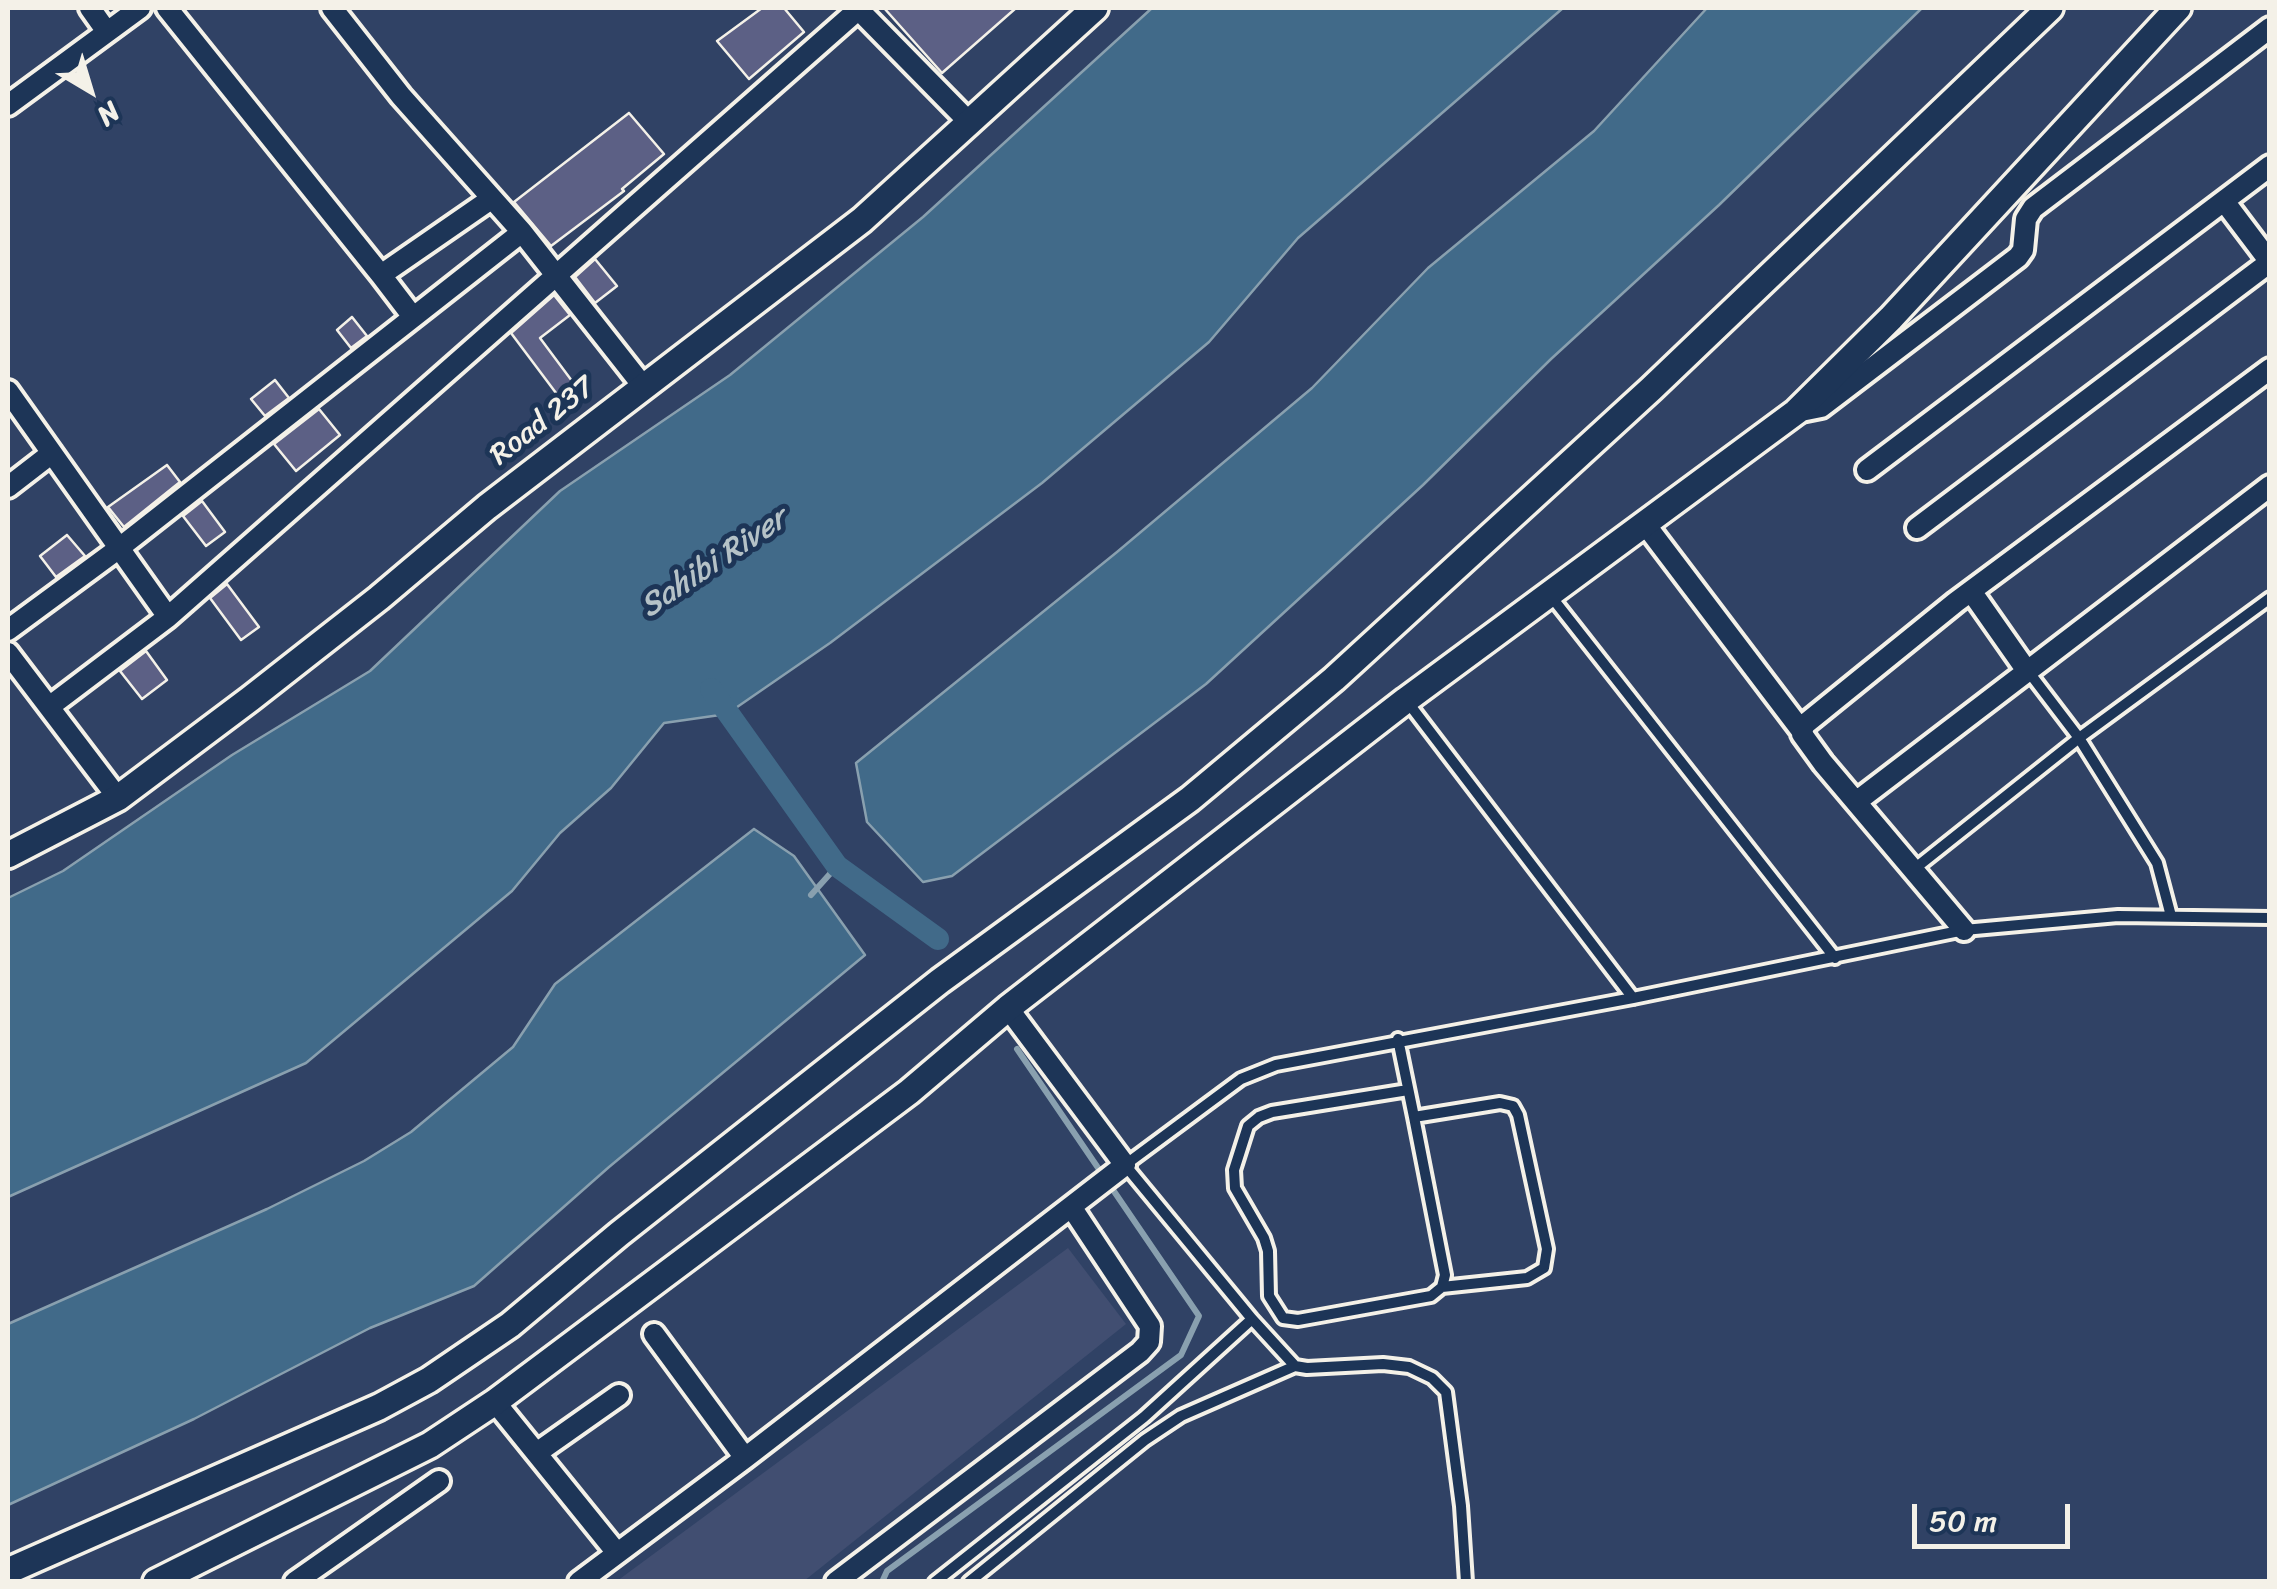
<!DOCTYPE html>
<html>
<head>
<meta charset="utf-8">
<style>
  body { margin:0 }
  #map { position:relative; width:2277px; height:1589px; overflow:hidden; background:#304265; font-family:Sriracha,sans-serif }
  canvas { display:block }
  .frame { position:absolute; inset:0; border:10px solid #f4f1e8; pointer-events:none }
  .north { position:absolute; left:40px; top:40px; width:100px; height:100px; -webkit-text-stroke:8px #1d3557; paint-order:stroke; rotate:142deg; font-size:28px; font-weight:700; line-height:40px; text-align:center; color:#f4f1e8 }
  .north::after { content:''; display:block; margin:auto; width:35px; height:45px; background:#f4f1e8; clip-path:polygon(50% 0,100% 100%,50% 72%,0 100%) }
  .scale { position:absolute; left:1912px; top:1504px; width:158px; height:45px; box-sizing:border-box; border:5px solid #f4f1e8; border-top:0; padding-left:12px; font-size:30px; line-height:35px; white-space:nowrap; color:#f4f1e8; -webkit-text-stroke:8px #1d3557; paint-order:stroke }
</style>
</head>
<body>
<div id="map">
<canvas width="2277" height="1589"></canvas>
<div class="frame"></div>
<div class="north">N</div>
<div class="scale">50 m</div>
</div>
<script>
const g = document.querySelector('canvas').getContext('2d');
g.lineJoin = 'round';
function fill(path, color) { g.fillStyle = color; g.fill(path, 'evenodd'); }
const poly = rows => new Path2D(rows.map(r => 'M' + r).join(''));
function strokePath(path, color, width, dash) { g.strokeStyle = color; g.lineWidth = width; g.lineCap = dash ? 'butt' : 'round'; g.setLineDash(dash || []); g.stroke(path); }
function label(font, color, halo, rows, align = 'center') {
  g.font = font + ' Sriracha,sans-serif'; g.lineWidth = 10; g.setLineDash([]); g.textBaseline = 'middle'; g.strokeStyle = halo; g.fillStyle = color; for (const [text, x, y, turn = 0] of rows) {
    g.save(); g.translate(x, y); g.rotate((+turn || 0) * Math.PI / 180); g.textAlign = isNaN(turn) ? turn : align; if (halo) g.strokeText(text, 0, 0); g.fillText(text, 0, 0); g.restore();
  }
}
fill(poly([
  [1068,1248,1126,1324,804,1581,617,1581]
]), '#414e71');
const water = poly([
  [1152,8,1563,8,1298,238,1209,342,1042,483,830,643,727,714,664,723,611,788,560,833,512,891,306,1063,8,1197,8,898,63,871,232,755,370,671,560,491,730,375,923,217,1152,8],
  [1707,8,1922,8,1719,205,1551,359,1423,485,1206,684,952,876,923,882,867,822,856,763,1117,552,1312,388,1428,268,1594,131,1707,8],
  [754,829,794,856,865,955,609,1167,474,1286,370,1328,194,1419,8,1505,8,1324,267,1209,364,1161,411,1132,513,1047,555,984,754,829]
]);
fill(water, '#416a89');
strokePath(water, '#89a0af', 2.5);
strokePath(poly([
  [811,895,837,866],
  [882,1582,887,1571,1181,1355,1199,1316,1017,1049]
]), '#89a0af', 6);
strokePath(poly([
  [711,689,837,866,938,939]
]), '#416a89', 22);
const building = poly([
  [762,8,784,8,804,32,749,79,717,41,762,8],
  [884,8,1016,8,942,73,884,8],
  [629,113,664,154,622,189,624,191,551,246,514,202,629,113],
  [595,259,617,286,595,303,575,277,595,259],
  [554,295,570,315,540,338,575,385,559,397,511,333,554,295],
  [352,317,367,336,351,348,337,330,352,317],
  [275,380,289,398,265,416,251,399,275,380],
  [319,409,340,435,296,471,274,444,319,409],
  [167,465,180,482,124,527,108,507,167,465],
  [202,501,225,532,206,546,183,516,202,501],
  [67,535,85,556,56,577,40,556,67,535],
  [227,584,259,627,241,640,210,598,227,584],
  [146,651,167,680,142,699,120,671,146,651]
]);
fill(building, '#5c6085');
strokePath(building, '#f4f1e8', 2.5);
const service = poly([
  [1550,595,1835,958],
  [2028,671,2079,738,2157,863,2171,916],
  [1406,700,1633,998],
  [1913,870,2079,738,2270,598],
  [1398,1039,1414,1117,1445,1275,1442,1287,1431,1296,1298,1320,1283,1318,1269,1296,1268,1251,1264,1238,1235,1188,1234,1170,1248,1126,1259,1117,1272,1112,1408,1090],
  [1414,1117,1500,1103,1513,1106,1518,1115,1547,1249,1544,1268,1527,1278,1442,1287],
  [935,1582,1144,1417,1252,1319],
  [969,1582,1145,1440,1181,1416,1295,1366],
  [1466,1582,1461,1506,1446,1392,1432,1378,1409,1367,1383,1364,1307,1368,1295,1366,1252,1319,1125,1165,1241,1079,1276,1065,1633,998,1964,930,2118,916,2270,918]
]);
const minor = poly([
  [90,8,107,32],
  [167,8,381,275,491,199],
  [332,8,401,96,522,232,643,386],
  [858,9,969,122],
  [8,105,140,8],
  [2224,201,2270,262],
  [381,275,413,317],
  [8,391,168,617],
  [1796,412,1821,407,2018,257,2023,250,2026,219,2033,208,2270,28],
  [1867,470,2270,166],
  [8,487,52,453],
  [1645,524,1801,730],
  [1917,528,2270,262],
  [1971,591,2027,671],
  [8,630,118,549,522,232],
  [8,653,118,798],
  [49,707,168,617,860,8],
  [1856,802,2270,486],
  [1964,930,1823,763,1802,734,1804,725,1956,602,2270,369],
  [654,1334,745,1458],
  [495,1402,617,1553],
  [538,1452,619,1395],
  [295,1582,439,1481],
  [579,1582,745,1458,1125,1165,1008,1008],
  [836,1582,1140,1352,1149,1342,1150,1326,1072,1208]
]);
const tertiary = poly([
  [8,855,118,798,250,699,379,598,487,507,862,220,1095,8],
  [8,1571,379,1407,429,1380,510,1325,619,1234,940,981,1190,799,1334,679,1651,389,2050,8],
  [156,1582,430,1445,495,1402,909,1092,1008,1008,1406,700,1796,412,1891,318,2178,8]
]);
strokePath(service, '#f4f1e8', 18);
strokePath(minor, '#f4f1e8', 28);
strokePath(tertiary, '#f4f1e8', 32);
strokePath(service, '#1d3557', 10);
strokePath(minor, '#1d3557', 20);
strokePath(tertiary, '#1d3557', 25);
label('30px', '#f4f1e8', '#1d3557', [
  ["Road 237",543,422,-38]
]);
label('italic 32px', '#b5c2c7', '#1d3557', [
  ["Sahibi River",714,564,-34]
]);
</script>
</body>
</html>
